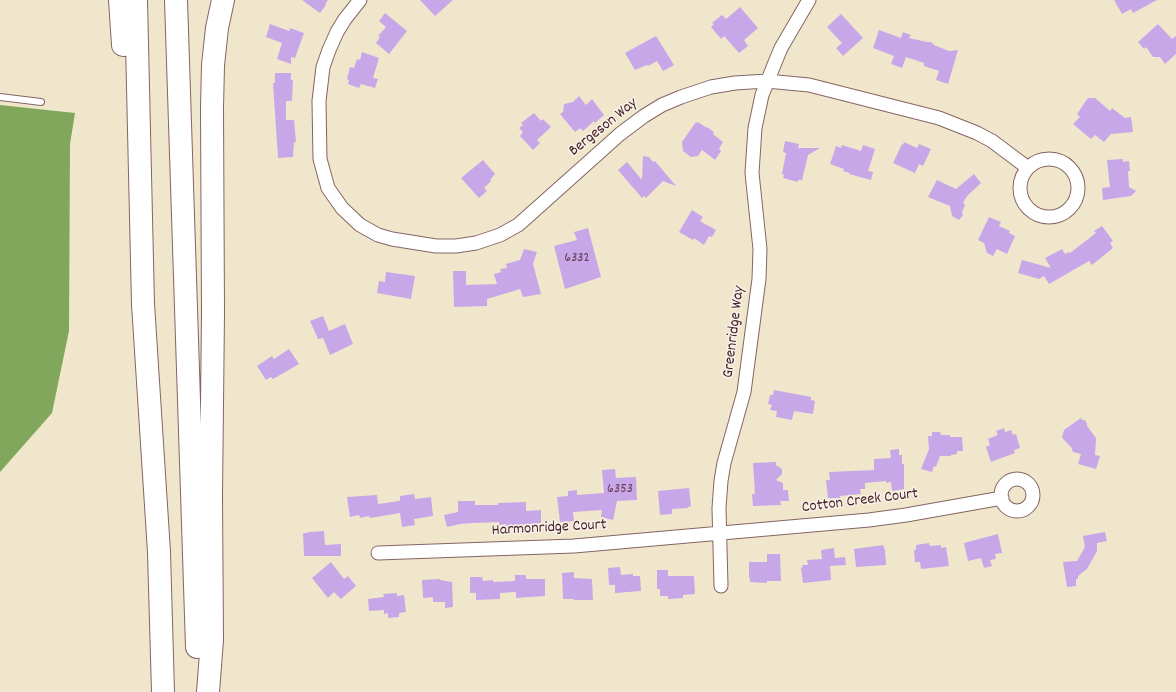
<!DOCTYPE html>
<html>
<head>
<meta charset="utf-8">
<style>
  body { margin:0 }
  canvas { display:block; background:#f0e6cc }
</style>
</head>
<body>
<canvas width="1176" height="692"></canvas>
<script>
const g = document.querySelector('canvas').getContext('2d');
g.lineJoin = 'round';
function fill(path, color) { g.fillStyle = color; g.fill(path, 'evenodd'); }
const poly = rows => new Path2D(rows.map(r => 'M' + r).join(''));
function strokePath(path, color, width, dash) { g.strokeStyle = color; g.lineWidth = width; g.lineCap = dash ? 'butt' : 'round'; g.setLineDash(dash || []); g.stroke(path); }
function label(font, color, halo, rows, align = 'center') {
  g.font = font + ' Dekko,sans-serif'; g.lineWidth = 3; g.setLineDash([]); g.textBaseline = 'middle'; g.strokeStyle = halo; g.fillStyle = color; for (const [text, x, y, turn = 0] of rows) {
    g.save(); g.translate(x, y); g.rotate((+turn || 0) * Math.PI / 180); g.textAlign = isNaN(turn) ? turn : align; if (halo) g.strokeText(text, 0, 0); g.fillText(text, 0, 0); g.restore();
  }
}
fill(poly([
  [0,105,75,113,70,144,69,331,52,413,0,472]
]), '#81a75d');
fill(poly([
  [302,0,328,0,325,4,326,5,320,13],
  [420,0,453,0,435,16],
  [1114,0,1157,0,1133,13,1131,9,1122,14],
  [740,7,758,28,744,40,748,46,739,53,724,36,721,39,711,27,714,24,712,23,722,15,726,19],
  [385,13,407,31,389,54,376,43,380,37,378,36,386,27,379,21],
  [841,14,863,38,843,56,836,48,842,43,827,27],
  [270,24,289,31,290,28,304,33,295,58,291,57,291,64,277,59,282,43,266,37],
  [1158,24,1172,39,1176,36,1176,54,1165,64,1160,57,1153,57,1146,47,1144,49,1138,42],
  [879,30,901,38,903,32,911,35,909,38,927,42,931,42,934,45,949,51,958,50,948,84,936,80,939,71,924,66,924,63,906,57,902,68,891,64,894,56,873,48],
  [656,36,674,65,663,71,657,61,648,66,647,65,635,70,625,53],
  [362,52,379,58,373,78,378,79,375,88,361,84,359,88,348,84,349,80,347,79,350,67,354,68,357,59,360,60],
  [275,73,291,73,291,80,293,80,292,101,286,101,286,120,294,120,296,142,294,142,293,157,278,158,273,83,275,83],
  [579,96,586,105,592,99,604,115,595,123,594,121,583,131,580,128,575,132,560,114,563,112,564,104,573,102],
  [1088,98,1095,98,1110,111,1112,108,1125,118,1131,117,1133,132,1111,134,1104,142,1095,135,1091,139,1073,124,1080,117,1077,114],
  [534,113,541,121,543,119,551,127,537,140,540,143,533,150,520,136,523,132,519,128,523,125,521,123],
  [696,122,697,123,698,122,707,128,707,127,714,132,713,134,723,142,719,149,721,151,715,160,702,150,698,156,691,157,683,151,682,142],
  [785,141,799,144,798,148,820,148,808,155,802,180,798,180,798,182,783,178,784,175,782,174,786,153,783,152],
  [904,142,917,148,919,144,931,149,923,166,919,164,915,173,893,163,902,144,903,145],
  [842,145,861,151,863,145,875,149,868,171,873,172,871,180,849,174,850,173,843,171,844,169,830,164,836,146,841,148],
  [643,156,649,157,653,162,655,161,676,186,663,181,646,198,644,196,642,198,618,170,627,162,642,180],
  [1123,159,1123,162,1129,161,1130,171,1128,171,1129,187,1136,191,1131,196,1103,200,1102,188,1110,187,1107,160],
  [483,160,495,174,490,180,491,181,484,188,487,191,479,198,461,178],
  [974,174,981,183,967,196,963,203,965,205,962,212,963,215,959,220,952,216,950,206,928,197,937,180,956,189],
  [692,210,703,217,700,221,716,230,712,237,709,236,704,245,694,238,693,240,679,232],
  [989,217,1001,222,999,226,1010,231,1009,233,1015,236,1007,254,997,249,993,256,987,253,984,243,978,240],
  [1102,226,1113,241,1110,243,1113,248,1092,265,1089,261,1049,284,1044,276,1039,279,1018,273,1022,260,1051,268,1045,258,1062,249,1065,254,1069,252,1070,253,1096,233,1094,231],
  [588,228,601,277,565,289,554,246,577,240,574,232],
  [524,249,537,252,533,264,541,294,523,297,520,289,487,299,487,306,454,307,453,271,466,271,466,285,497,284,494,274,501,272,500,269,507,268,506,264,520,260],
  [386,272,415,276,411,299,377,293,379,281,385,282],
  [323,316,329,331,345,324,353,344,330,355,323,338,318,339,310,321],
  [289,349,299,364,273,379,271,377,266,380,257,366,272,356,274,359],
  [774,390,811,397,811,400,815,401,813,414,794,411,792,420,776,417,777,411,770,410,772,405,768,404,770,395,773,395],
  [1081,418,1082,420,1085,420,1087,424,1087,426,1096,438,1095,455,1100,456,1096,469,1078,464,1081,454,1073,452,1071,447,1064,440,1062,437,1064,430],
  [1004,428,1005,432,1011,430,1013,435,1016,434,1020,448,1014,450,1015,453,991,462,986,447,990,445,988,439,998,435,996,431],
  [932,432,940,432,941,435,950,435,950,437,962,437,963,451,957,451,957,454,951,455,951,456,940,456,936,467,934,466,932,472,921,469,929,449,928,436,932,436],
  [899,449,899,455,902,455,902,464,904,464,904,489,892,491,891,482,886,483,886,481,865,483,865,489,860,489,861,494,840,496,840,498,828,498,826,480,830,480,829,472,874,470,874,459,891,458,890,450],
  [776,462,776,465,782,469,782,474,776,480,783,483,783,490,788,490,789,501,780,501,781,505,753,506,752,494,755,494,753,463],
  [615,469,616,478,636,477,637,500,617,501,613,520,601,517,602,510,573,512,574,521,560,522,557,497,568,496,568,491,577,490,577,495,604,493,602,470],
  [689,488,691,506,688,507,688,508,672,509,672,514,660,515,658,491],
  [414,494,415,499,431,497,433,516,414,519,415,525,402,527,400,513,370,518,369,516,360,518,359,515,350,517,347,497,377,495,378,504,399,501,400,500,400,496],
  [458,501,475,501,475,505,498,505,498,503,526,502,526,511,541,510,541,523,506,526,506,524,499,525,499,522,474,523,460,524,447,527,444,515,458,512],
  [324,531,325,545,341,544,341,556,304,556,303,533,308,533,308,532],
  [1105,532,1107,541,1097,543,1097,551,1087,569,1078,576,1078,579,1076,579,1076,586,1067,587,1063,562,1077,561,1085,547,1083,536],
  [998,534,1002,553,995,554,996,559,990,560,992,566,984,568,981,558,968,561,964,543],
  [929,543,930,546,941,545,941,548,946,547,949,566,921,569,920,562,915,562,914,550,916,550,916,545],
  [883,545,885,550,886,565,856,567,854,549],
  [834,548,835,558,845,557,846,565,830,566,831,580,803,583,801,568,803,567,802,565,808,565,807,560,822,559,821,550],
  [767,554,780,554,781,581,767,581,767,583,750,582,750,578,749,578,749,562,767,562],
  [331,562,344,579,348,576,356,586,341,599,334,592,328,598,312,578],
  [620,567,621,575,633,574,633,576,640,576,641,591,615,593,615,585,609,585,608,568],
  [657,570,668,570,668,576,694,576,695,594,683,595,683,598,668,599,668,596,660,596,660,589,657,589],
  [574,572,574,578,592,579,593,600,574,600,574,599,563,599,562,573],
  [515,575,526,575,526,579,545,579,545,596,516,598,516,592,500,593,500,599,476,600,476,593,470,593,470,577,482,577,483,581,493,580,493,582,515,581],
  [440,579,440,580,452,582,453,607,445,608,445,602,433,602,433,597,423,598,422,580],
  [397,593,397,596,404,595,406,612,399,613,399,617,388,618,388,613,384,614,384,610,369,611,368,599,384,597,383,594]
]), '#c8a7e8');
const lane = poly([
  [0,97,41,102]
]);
const street = poly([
  [360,0,345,19,337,32,329,50,323,67,319,101,320,159,328,188,342,208,360,225,378,235,392,239,436,246,456,246,476,243,500,235,518,225,526,218,620,134,644,116,662,105,681,97,711,87,735,83,767,81,809,85,939,118,977,133,992,141,1028,168],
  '1020 188a29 29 0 1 1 58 0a29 29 0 1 1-58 0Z',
  '1001 495a16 16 0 1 1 32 0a16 16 0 1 1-32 0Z',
  [378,553,574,546,869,520,906,515,1002,498],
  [721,586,719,508,721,481,724,463,744,392,759,279,760,249,752,173,755,128,762,95,774,65,781,48,809,0]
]);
const highway = poly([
  [120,0,123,45],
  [136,0,143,304,159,552,163,692],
  [176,0,197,647],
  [208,692,212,640,211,496,213,313,212,108,213,65,217,28,223,0]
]);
strokePath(lane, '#846563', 8);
strokePath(street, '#846563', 15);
strokePath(highway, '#846563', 24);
strokePath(lane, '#fff', 6);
strokePath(street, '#fff', 13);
strokePath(highway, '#fff', 22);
label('14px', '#6a415a', null, [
  ["6332",577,259],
  ["6353",620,490]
]);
label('16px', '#4a1f2b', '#f7f3e8', [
  ["Bergeson Way",604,128,-39],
  ["Greenridge Way",735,332,-83],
  ["Cotton Creek Court",860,502,-7],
  ["Harmonridge Court",549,529,-3]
]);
</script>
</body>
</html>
